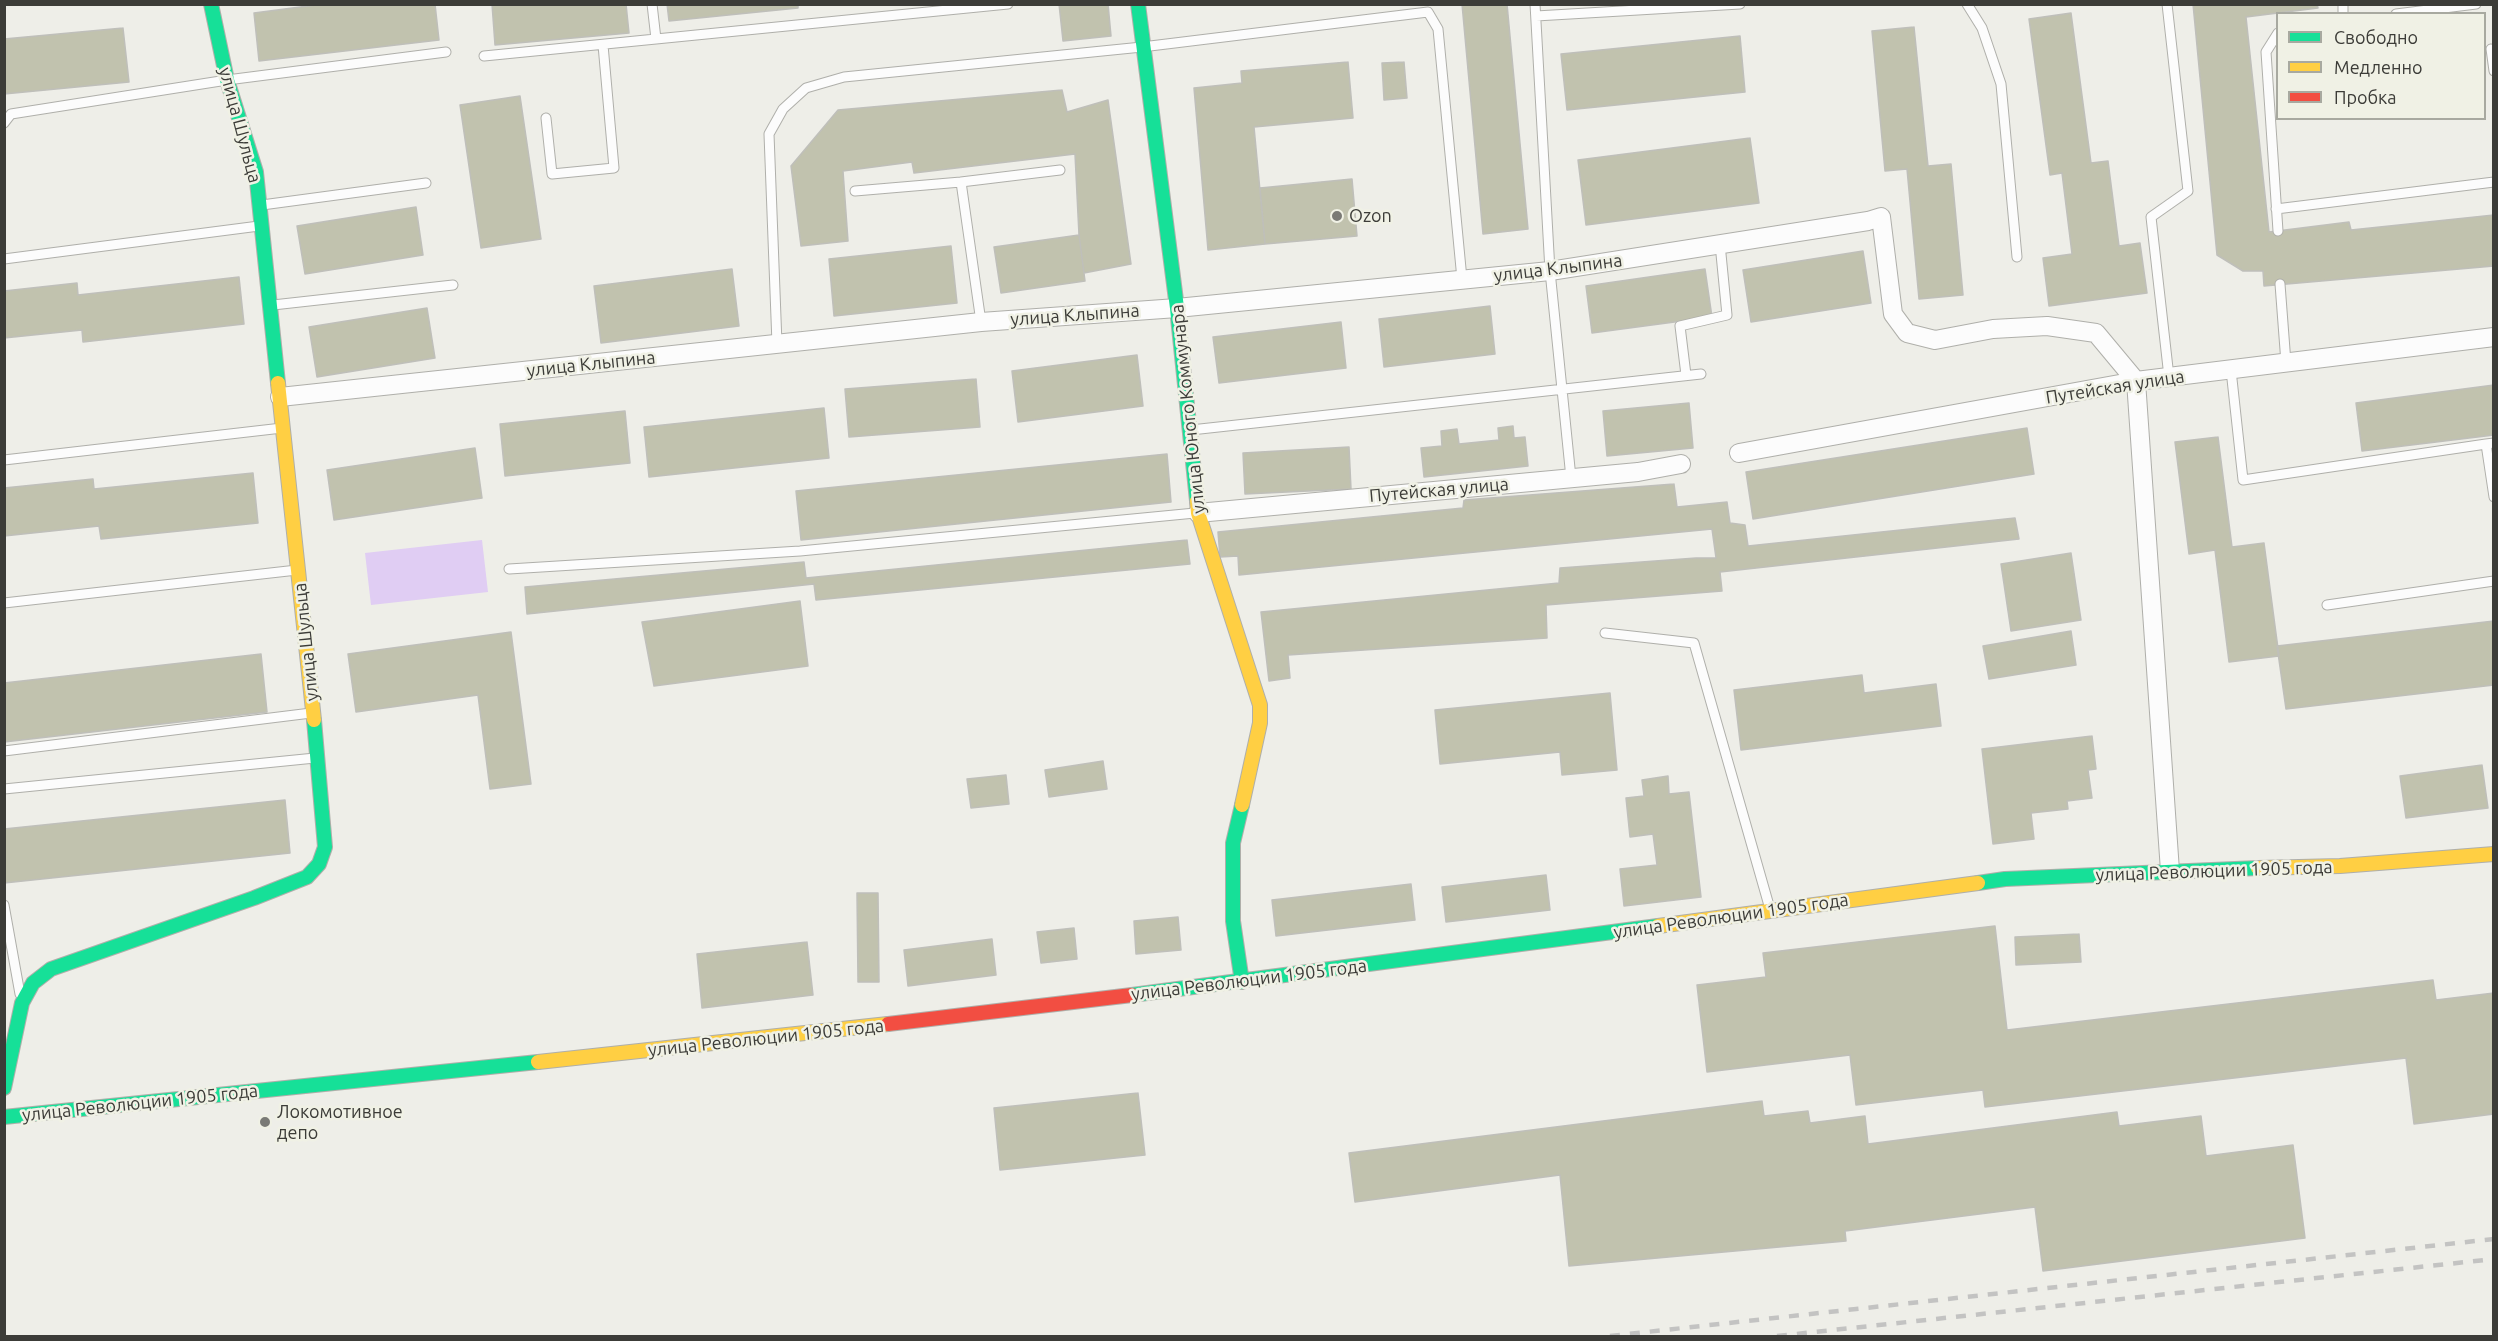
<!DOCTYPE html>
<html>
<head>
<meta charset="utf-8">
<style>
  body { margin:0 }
  #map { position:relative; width:2498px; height:1341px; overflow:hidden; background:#eeeee8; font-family:Ubuntu,sans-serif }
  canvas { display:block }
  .frame { position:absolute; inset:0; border:6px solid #3c3c38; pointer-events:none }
  .legend { position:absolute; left:2276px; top:12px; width:210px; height:108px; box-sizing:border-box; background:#f0f1e5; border:2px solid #a8a9a0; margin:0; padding:8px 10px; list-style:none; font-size:18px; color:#3c3c38 }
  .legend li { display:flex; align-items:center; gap:12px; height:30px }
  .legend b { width:30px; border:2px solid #a8a9a0 }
</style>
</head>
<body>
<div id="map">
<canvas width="2498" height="1341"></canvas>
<div class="frame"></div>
<ul class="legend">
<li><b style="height:8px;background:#16e098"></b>Свободно</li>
<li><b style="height:8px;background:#ffcf43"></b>Медленно</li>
<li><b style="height:8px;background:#f24e42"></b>Пробка</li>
</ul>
</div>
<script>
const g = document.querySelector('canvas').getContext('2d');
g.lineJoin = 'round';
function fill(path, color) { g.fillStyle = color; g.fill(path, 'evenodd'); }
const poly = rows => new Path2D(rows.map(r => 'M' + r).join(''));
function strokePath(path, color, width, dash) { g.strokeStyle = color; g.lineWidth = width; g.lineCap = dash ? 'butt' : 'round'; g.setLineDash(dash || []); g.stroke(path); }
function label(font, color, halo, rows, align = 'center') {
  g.font = font + ' Ubuntu,sans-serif'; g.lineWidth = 5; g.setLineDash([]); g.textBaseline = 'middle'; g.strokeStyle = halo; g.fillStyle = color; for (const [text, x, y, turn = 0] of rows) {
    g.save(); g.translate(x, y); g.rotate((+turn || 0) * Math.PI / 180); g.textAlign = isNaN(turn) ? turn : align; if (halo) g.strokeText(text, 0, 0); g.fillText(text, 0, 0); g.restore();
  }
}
fill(poly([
  [482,540,488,592,371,605,365,553]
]), '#e0cdf3');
const building = poly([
  [323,4,435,4,439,40,259,61,254,13,323,4],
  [492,4,626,4,629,33,495,45,492,4],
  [667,4,798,4,798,8,669,21,667,4],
  [1059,4,1108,4,1111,36,1063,41,1059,4],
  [1462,4,1507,4,1528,229,1483,234,1462,4],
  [2193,4,2317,4,2318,8,2246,17,2269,232,2349,222,2351,230,2494,215,2494,266,2264,286,2263,271,2243,271,2217,255,2193,4],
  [2071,13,2091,163,2108,161,2119,246,2140,243,2147,293,2049,306,2043,258,2072,254,2062,173,2050,175,2029,19,2071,13],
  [1914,27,1928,166,1951,164,1963,295,1919,299,1907,169,1885,171,1872,31,1914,27],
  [123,28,129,82,4,94,4,39,123,28],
  [1740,36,1745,92,1567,110,1561,54,1740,36],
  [1348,62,1353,118,1254,127,1265,244,1208,250,1194,88,1242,83,1241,71,1348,62],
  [1404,62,1407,98,1384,100,1382,63,1404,62],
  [1062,90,1067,112,1108,100,1131,264,1084,273,1079,235,1075,154,914,173,912,162,843,171,848,241,801,246,791,166,838,110,1062,90],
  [520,96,541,239,481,248,460,105,520,96],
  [1750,138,1759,203,1586,225,1578,160,1750,138],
  [1352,179,1357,236,1265,244,1260,188,1352,179],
  [416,207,423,255,305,274,297,226,416,207],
  [1079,235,1085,281,1001,293,994,247,1079,235],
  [951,246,957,303,834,316,829,259,951,246],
  [1863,251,1871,303,1751,322,1743,270,1863,251],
  [732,269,739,326,601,343,594,286,732,269],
  [1705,269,1712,317,1592,333,1586,286,1705,269],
  [239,277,244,324,83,342,82,330,4,338,4,291,77,283,78,295,239,277],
  [1490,306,1495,354,1384,367,1379,319,1490,306],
  [427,308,435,358,317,377,309,327,427,308],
  [1341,322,1346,368,1219,383,1213,337,1341,322],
  [1137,355,1143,406,1018,422,1012,371,1137,355],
  [976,379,980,427,849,437,845,389,976,379],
  [2494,385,2494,435,2362,451,2356,403,2494,385],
  [1689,403,1693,448,1607,456,1603,411,1689,403],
  [824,408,829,458,649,477,644,427,824,408],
  [625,411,630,463,505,476,500,424,625,411],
  [1513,426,1514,438,1525,437,1528,466,1424,477,1421,448,1442,446,1441,431,1457,429,1459,444,1499,440,1498,428,1513,426],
  [2027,428,2034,474,1753,519,1746,472,2027,428],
  [2218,437,2232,547,2264,543,2279,656,2229,662,2215,550,2189,554,2175,442,2218,437],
  [1349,447,1351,489,1245,494,1243,453,1349,447],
  [475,448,482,498,334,520,327,470,475,448],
  [1167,454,1171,502,801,540,796,491,1167,454],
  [253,473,258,523,101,539,99,526,4,536,4,488,93,479,94,489,253,473],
  [1674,484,1677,507,1727,502,1730,523,1745,525,1748,546,2015,518,2019,539,1720,572,1722,591,1546,605,1547,638,1288,655,1290,678,1269,681,1261,612,1559,583,1560,568,1696,558,1716,558,1712,529,1239,575,1238,556,1220,557,1218,532,1463,508,1464,500,1674,484],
  [1187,540,1190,564,816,600,814,584,527,614,525,587,804,562,806,578,1187,540],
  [2071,553,2081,620,2011,631,2001,564,2071,553],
  [800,601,808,666,654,686,642,622,800,601],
  [2494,621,2494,685,2286,709,2277,646,2494,621],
  [2071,631,2076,665,1989,679,1983,646,2071,631],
  [511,632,531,784,490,789,478,695,356,712,348,654,511,632],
  [261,654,267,712,4,742,4,683,261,654],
  [1862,675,1864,693,1936,684,1941,726,1741,750,1734,690,1862,675],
  [1610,693,1617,770,1562,775,1560,752,1440,764,1435,710,1610,693],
  [2092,736,2096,769,2088,770,2092,798,2067,801,2068,809,2031,813,2034,839,1993,844,1982,749,2092,736],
  [1103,761,1107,789,1049,797,1045,770,1103,761],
  [2482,765,2488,808,2406,818,2400,776,2482,765],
  [1006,775,1009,804,971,808,967,779,1006,775],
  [1668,776,1669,794,1689,792,1701,897,1624,906,1620,869,1657,865,1653,834,1630,837,1626,798,1644,796,1642,780,1668,776],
  [285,800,290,853,4,883,4,829,285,800],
  [1546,875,1550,910,1446,922,1442,887,1546,875],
  [1411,884,1415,920,1276,936,1272,900,1411,884],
  [857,893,878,893,879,982,858,982,857,893],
  [1178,917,1181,950,1136,954,1134,921,1178,917],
  [1995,926,2007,1030,2433,980,2436,1000,2494,993,2494,1114,2414,1124,2406,1058,1985,1107,1983,1090,1856,1105,1850,1055,1707,1072,1697,985,1766,977,1763,953,1995,926],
  [1074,928,1077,959,1041,963,1037,932,1074,928],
  [2079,934,2081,962,2016,965,2015,937,2079,934],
  [992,939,996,975,908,986,904,950,992,939],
  [807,942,813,995,702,1008,697,954,807,942],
  [1138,1093,1145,1155,1000,1170,994,1108,1138,1093],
  [1762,1101,1764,1116,1808,1111,1810,1123,1865,1116,1868,1144,2117,1112,2119,1126,2201,1116,2206,1156,2293,1145,2305,1238,2043,1271,2035,1207,1845,1231,1846,1241,1569,1266,1560,1175,1355,1202,1349,1153,1762,1101]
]);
fill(building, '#c1c2ae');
strokePath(building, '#bfbfba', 1.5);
const lane = poly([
  [652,4,656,39,1008,4],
  [1535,4,1550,271,1571,478],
  [1967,4,1982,28,2001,84,2017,257],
  [2167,4,2188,191,2151,217,2169,377],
  [2343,4,2343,14],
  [2396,14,2476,4],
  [1536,16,1740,4],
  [2278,33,2266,52,2278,231],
  [2491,49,2494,71],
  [484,56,656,39],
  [546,118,552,174,614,168,603,45],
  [4,123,11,114,227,80,446,52],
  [855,191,961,182],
  [262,205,426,183],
  [2276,209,2494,182],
  [4,259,259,226],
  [2280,284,2286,363],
  [273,305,453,285],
  [981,322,961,182,1060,170],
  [777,344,769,134,783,109,806,88,844,77,1142,47,1428,12,1438,29,1462,279],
  [2231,370,2243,480,2486,444],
  [1686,375,1680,326,1727,315,1720,244],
  [1191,430,1701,374],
  [2494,443,2486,444,2494,497],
  [4,460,282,428],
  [509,569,800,551,1195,513],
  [4,603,297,570],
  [2327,605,2494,581],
  [1605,633,1694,643,1770,909],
  [4,751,311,713],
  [4,789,315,758],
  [4,905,20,994]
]);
const street = poly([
  [280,397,981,322,1177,308,1550,271,1868,221,1881,217,1893,314,1907,333,1935,340,1993,329,2047,326,2096,333,2136,381,2170,871],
  [1739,453,2136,381,2494,337],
  [1198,513,1638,472,1681,464]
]);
const fast = poly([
  [211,4,227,80,256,172,278,383],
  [1138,4,1177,308,1197,501],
  [1242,805,1233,843,1233,921,1242,982],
  [1978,883,2005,879,2258,868],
  [1132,995,1658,926],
  [4,1088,22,1003,33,983,51,969,254,898,307,877,319,864,325,847,314,720],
  [4,1117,538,1062]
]);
const slow = poly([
  [278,383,314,720],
  [1197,501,1198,513,1260,705,1260,723,1242,805],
  [2258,868,2340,866,2494,854],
  [1658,926,1978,883],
  [538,1062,888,1024]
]);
const jam = poly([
  [888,1024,1132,995]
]);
strokePath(lane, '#afafaa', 11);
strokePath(street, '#afafaa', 20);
strokePath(fast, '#afafaa', 16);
strokePath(slow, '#afafaa', 16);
strokePath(jam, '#afafaa', 16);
strokePath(lane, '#fcfcfc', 9);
strokePath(street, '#fcfcfc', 18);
strokePath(fast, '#16e098', 14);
strokePath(slow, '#ffcf43', 14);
strokePath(jam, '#f24e42', 14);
strokePath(poly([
  [1610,1336,2494,1239],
  [1777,1336,2494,1259]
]), '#c3c3c2', 4.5, [10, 10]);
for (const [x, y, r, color] of [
  [1337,216,6,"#7a7a76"],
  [265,1122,6,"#7a7a76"]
]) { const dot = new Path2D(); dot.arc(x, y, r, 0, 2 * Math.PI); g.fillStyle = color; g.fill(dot); strokePath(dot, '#f0f1e5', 2); }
label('18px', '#3c3c38', '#f0f1e5', [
  ["улица Шульца",240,125,75],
  ["улица Клыпина",1558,268,-7],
  ["улица Клыпина",1075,315,-4],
  ["улица Клыпина",591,364,-6],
  ["Путейская улица",2115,387,-9],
  ["улица Юного Коммунара",1188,409,-96],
  ["Путейская улица",1439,490,-5],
  ["улица Шульца",306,642,-96],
  ["улица Революции 1905 года",2214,871,-2],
  ["улица Революции 1905 года",1731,916,-8],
  ["улица Революции 1905 года",1249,980,-7],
  ["улица Революции 1905 года",766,1038,-6],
  ["улица Революции 1905 года",140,1103,-6]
]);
label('18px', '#3c3c38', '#f0f1e5', [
  ["Ozon",1349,216],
  ["Локомотивное",277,1112],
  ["депо",277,1133]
], 'left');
</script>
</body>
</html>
